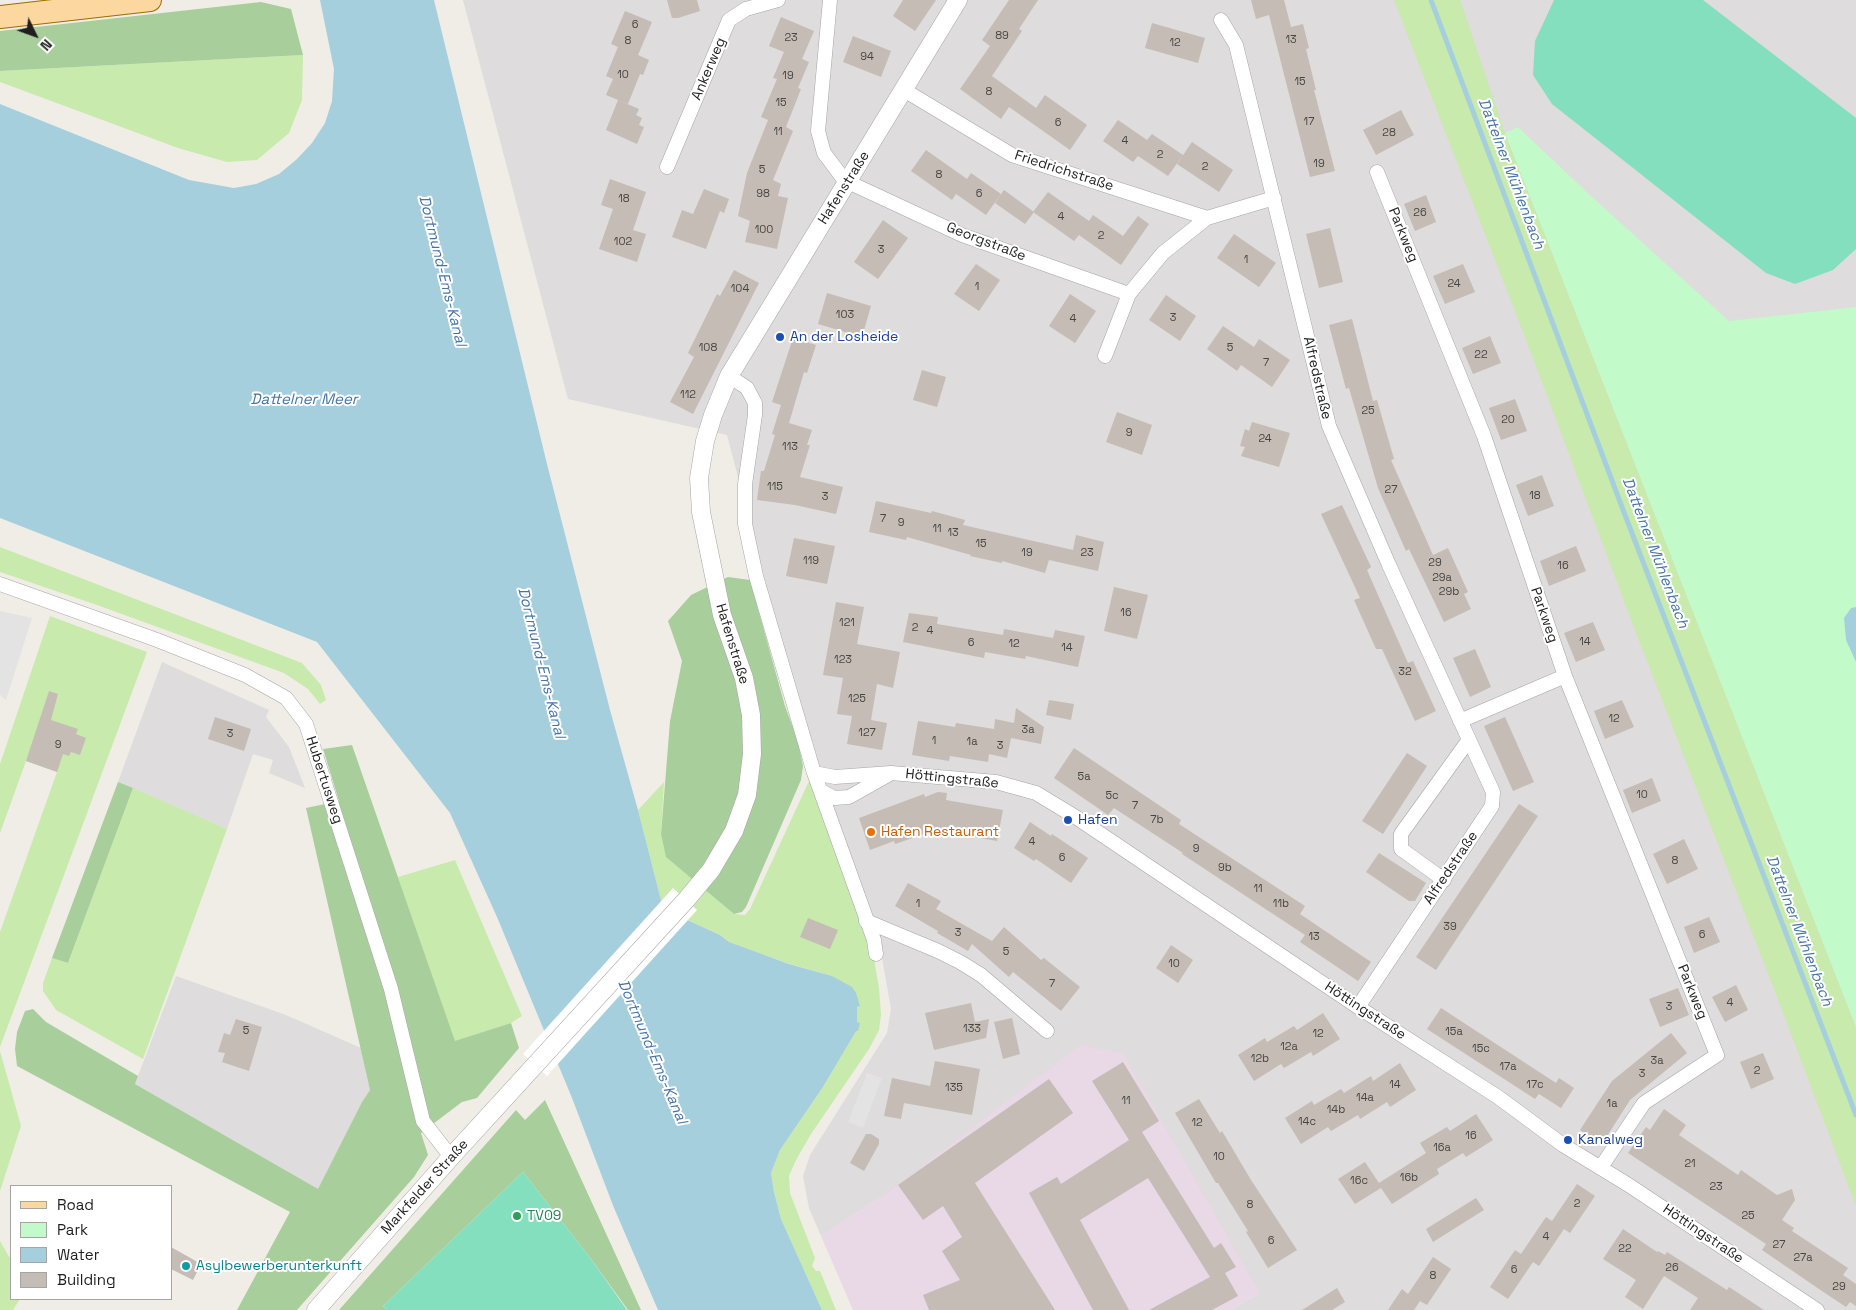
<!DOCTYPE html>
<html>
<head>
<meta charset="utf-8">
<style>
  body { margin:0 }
  #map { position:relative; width:1856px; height:1310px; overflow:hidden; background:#f0ede6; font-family:"Space Grotesk",sans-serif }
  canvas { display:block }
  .legend { position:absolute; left:10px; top:1185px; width:162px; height:115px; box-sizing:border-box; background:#fff; border:1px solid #a5a5a5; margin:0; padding:6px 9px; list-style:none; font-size:15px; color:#1f1f1f }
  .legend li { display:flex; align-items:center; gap:10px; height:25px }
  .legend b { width:25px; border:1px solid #a5a5a5 }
  .north { position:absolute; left:10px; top:10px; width:50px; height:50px; -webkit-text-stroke:4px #fff; paint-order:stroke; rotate:132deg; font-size:14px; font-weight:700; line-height:20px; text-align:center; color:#1f1f1f }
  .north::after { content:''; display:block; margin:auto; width:18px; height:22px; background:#1f1f1f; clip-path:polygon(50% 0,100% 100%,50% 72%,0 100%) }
</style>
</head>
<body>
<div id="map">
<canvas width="1856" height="1310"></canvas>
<ul class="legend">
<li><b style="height:6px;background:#fcd79f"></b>Road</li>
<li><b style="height:14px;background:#c3faca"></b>Park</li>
<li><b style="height:14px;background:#a6cfde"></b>Water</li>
<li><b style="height:14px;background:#c5bcb5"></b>Building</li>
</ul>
<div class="north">N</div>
</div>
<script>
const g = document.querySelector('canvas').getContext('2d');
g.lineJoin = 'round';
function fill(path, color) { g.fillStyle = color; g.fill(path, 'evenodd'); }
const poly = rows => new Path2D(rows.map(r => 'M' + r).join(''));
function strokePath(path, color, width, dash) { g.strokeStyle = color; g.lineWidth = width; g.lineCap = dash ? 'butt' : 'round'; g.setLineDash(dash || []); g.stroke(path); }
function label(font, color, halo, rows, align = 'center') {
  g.font = font + ' "Space Grotesk",sans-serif'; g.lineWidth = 4; g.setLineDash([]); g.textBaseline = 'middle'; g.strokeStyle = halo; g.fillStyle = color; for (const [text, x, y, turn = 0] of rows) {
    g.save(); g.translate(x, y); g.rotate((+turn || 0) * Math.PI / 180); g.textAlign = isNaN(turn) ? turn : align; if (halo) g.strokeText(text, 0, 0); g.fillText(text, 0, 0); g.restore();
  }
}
fill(poly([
  [463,0,1856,0,1856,1310,1230,1310,1260,1293,882,1197,821,1236,809,1208,803,1176,810,1155,887,1033,891,1009,881,952,841,827,816,761,795,696,727,435,568,399],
  [162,662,269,710,266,717,289,747,305,788,269,773,273,760,253,754,227,829,118,782],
  [176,976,286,1015,361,1048,370,1090,362,1102,318,1190,135,1084]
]), '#dedcdc');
fill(poly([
  [1080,1045,1123,1053,1260,1293,1230,1310,853,1310,821,1236,882,1197]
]), '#e9d8e5');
fill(poly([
  [1394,0,1460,0,1505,133,1856,1027,1856,1206,1776,994,1635,630,1527,342],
  [303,55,302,100,289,133,257,160,227,162,178,148,0,82,0,71],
  [0,547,302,663,321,685,326,700,320,704,308,689,284,673,97,605,0,572],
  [50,616,147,652,0,1047,0,932,57,772,26,761,0,833,0,764],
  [809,781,820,802,871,942,879,988,881,1015,879,1030,869,1049,811,1134,796,1160,789,1176,790,1193,815,1258,812,1266,816,1271,820,1271,836,1310,822,1310,781,1219,774,1192,771,1173,780,1150,823,1087,860,1023,857,1022,857,1007,859,1007,832,976,790,964,741,947,729,942,720,935,672,913,661,900,638,810,664,782,661,834,689,875,734,914,745,915,750,909],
  [133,788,227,829,143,1059,56,1010,43,991,43,983,52,958,68,963],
  [455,860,522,1016,511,1023,455,1042,398,877],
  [0,1051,21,1126,0,1191],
  [0,1241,11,1260,11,1299,20,1299,13,1310,0,1310]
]), '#c8eaac');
fill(poly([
  [261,2,291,9,303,55,0,71,0,31],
  [728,577,750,580,785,706,798,741,803,766,801,780,746,907,742,912,734,914,666,857,661,834,670,721,682,661,668,621,691,595],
  [352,745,455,1041,511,1023,519,1048,477,1098,462,1102,421,1133,428,1155,414,1177,297,1310,237,1310,290,1212,17,1066,15,1049,17,1032,25,1011,33,1009,46,1022,138,1076,135,1084,318,1189,362,1102,370,1090,306,808,339,801,323,749],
  [118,782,133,788,68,963,52,958],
  [545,1100,641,1310,628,1310,591,1259,523,1172,383,1306,387,1310,339,1310,516,1110,525,1120]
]), '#a8cf9b');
fill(poly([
  [1518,127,1591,196,1729,321,1856,307,1856,1027,1505,133]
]), '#c3faca');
fill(poly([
  [1554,0,1703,0,1856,118,1856,249,1833,270,1795,284,1766,273,1552,104,1533,75,1535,41],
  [523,1172,591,1259,627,1310,387,1310,383,1306]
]), '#84dfbf');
fill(poly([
  [0,611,32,618,6,700,0,695],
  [867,1073,882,1078,863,1128,848,1122]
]), '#e3e3e3');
fill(poly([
  [320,0,434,0,547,464,610,710,638,810,661,900,672,913,720,935,729,942,789,964,832,976,852,987,856,993,860,1006,857,1007,857,1022,860,1023,858,1031,856,1031,823,1087,780,1150,771,1173,774,1192,781,1219,822,1310,658,1310,614,1208,572,1098,497,917,450,813,317,642,0,518,0,104,189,180,234,188,256,184,279,174,297,159,312,143,325,123,332,101,334,69],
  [1856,607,1856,662,1846,640,1844,618,1851,608]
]), '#a6cfde');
fill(poly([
  [673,888,697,910,547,1076,523,1054]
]), '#fff');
strokePath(poly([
  [1431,0,1625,515,1856,1115]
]), '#a6cfde', 5);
fill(poly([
  [667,0,697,0,700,11,678,18,672,18],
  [903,0,936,0,915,31,893,16],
  [1009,0,1038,0,1019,29,1022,31,992,76,1036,108,1045,95,1087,125,1070,150,1009,107,1001,119,960,89,990,46,982,40],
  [1251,0,1284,0,1291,27,1303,24,1309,48,1306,49,1316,90,1314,90,1335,171,1310,177,1269,15,1256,19],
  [625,11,652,22,638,55,649,60,643,75,640,74,628,104,618,100,639,109,636,115,642,118,639,125,644,127,637,144,606,130,618,100,606,95,613,79,606,76,618,47,611,44],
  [781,17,814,31,802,59,809,62,798,88,801,89,786,127,793,131,773,180,781,184,778,196,788,198,777,249,745,242,750,221,738,216,747,173,768,120,761,117,777,79,773,78,784,52,769,46],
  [1152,23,1205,38,1198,63,1145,48],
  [853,36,891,51,881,77,843,62],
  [1401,110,1414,135,1376,155,1363,130],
  [1118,120,1147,140,1152,134,1183,155,1168,176,1138,156,1133,162,1103,141],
  [1192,142,1233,170,1219,192,1177,164],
  [926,150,967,179,971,173,1001,194,986,215,956,194,952,200,911,171],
  [610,179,646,192,633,230,646,234,637,262,599,249,613,209,601,205],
  [704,189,729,199,724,213,720,211,706,249,672,237,682,210,693,214],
  [1004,190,1034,212,1025,224,995,203],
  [1048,192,1089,221,1093,215,1123,236,1138,216,1149,224,1121,265,1079,235,1074,241,1033,212],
  [1426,195,1436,222,1415,231,1404,204],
  [883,220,908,238,878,279,854,262],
  [1330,228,1343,282,1319,288,1306,234],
  [1234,234,1276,263,1259,287,1217,258],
  [976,264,1000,280,979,311,954,294],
  [1463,264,1475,292,1445,304,1433,276],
  [734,270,759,283,693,414,670,402,694,357,688,353,717,294,720,296],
  [827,293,871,306,862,337,818,324],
  [1070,294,1096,311,1075,343,1049,326],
  [1166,295,1196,316,1180,341,1149,320],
  [1352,319,1373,401,1377,400,1394,459,1391,460,1433,555,1448,548,1468,592,1464,594,1471,609,1444,622,1409,549,1406,551,1378,488,1349,388,1346,389,1329,325],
  [1223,326,1254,347,1259,339,1290,360,1272,387,1241,365,1237,371,1207,349],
  [1490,336,1501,363,1473,374,1462,348],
  [793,338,816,345,807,373,804,372,789,423,812,430,807,445,810,445,800,477,843,487,836,514,795,505,757,500,761,471,764,471,775,435,772,434,781,405,772,402],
  [922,370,946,377,937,407,913,400],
  [1515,399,1527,431,1501,440,1489,408],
  [1117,412,1152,425,1142,455,1106,442],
  [1252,422,1290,433,1279,467,1241,456,1245,447,1240,446,1245,429,1249,431],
  [1542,475,1554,506,1528,516,1516,485],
  [876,501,931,513,932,511,965,520,963,525,1073,550,1076,535,1104,542,1098,571,1049,560,1045,573,1002,561,1002,563,970,556,971,555,907,537,906,540,869,532],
  [1342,505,1371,567,1367,570,1408,663,1413,661,1436,711,1415,721,1382,649,1376,649,1354,600,1360,598,1321,514],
  [794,538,835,546,827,584,786,576],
  [1576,546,1586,571,1549,586,1540,561],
  [1114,587,1148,595,1137,639,1104,631],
  [836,602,864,607,857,644,900,652,893,688,877,684,871,720,887,723,882,750,847,744,852,716,837,714,843,678,823,675],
  [909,613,938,617,937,624,1003,635,1004,629,1053,638,1055,630,1085,636,1078,667,1026,656,1025,659,985,652,984,658,903,642],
  [1593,622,1605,650,1576,662,1564,633],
  [1475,649,1491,687,1470,697,1453,658],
  [49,691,58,694,51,720,78,729,76,734,86,738,80,755,71,752,69,756,63,754,57,772,26,761],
  [1049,700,1074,704,1071,720,1046,715],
  [1622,700,1634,727,1605,739,1594,711],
  [1016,708,1044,727,1041,744,1011,738,1007,758,989,754,988,762,950,756,949,761,912,755,918,721,955,727,956,723,994,729,995,719,1014,723],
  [215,717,251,729,244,751,208,739],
  [1505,717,1534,782,1513,791,1484,726],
  [1074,748,1181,820,1179,824,1305,906,1300,914,1371,962,1358,981,1300,942,1305,935,1182,854,1183,853,1114,808,1108,815,1054,778],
  [1407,753,1427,766,1383,834,1362,821],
  [1652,778,1661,801,1632,813,1623,790],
  [938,792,947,793,946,800,1003,810,997,841,936,830,895,844,894,841,870,850,859,818,924,794,925,797],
  [1519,804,1538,816,1436,970,1416,957],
  [1030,822,1051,836,1052,834,1088,858,1071,883,1036,859,1034,861,1014,848],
  [1684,839,1698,869,1667,884,1653,854],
  [1379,853,1426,883,1415,901,1409,901,1366,872],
  [908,883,941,901,936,909,992,941,1004,927,1041,960,1044,958,1080,987,1061,1011,1013,972,1009,977,972,944,968,951,937,933,938,931,895,906],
  [1709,917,1720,942,1694,953,1684,927],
  [808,918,838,930,830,949,800,937],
  [1171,945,1193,960,1178,983,1156,968],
  [1736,985,1748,1010,1725,1022,1712,997],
  [1678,988,1689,1015,1660,1027,1649,999],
  [971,1003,975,1022,989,1019,986,1038,934,1050,925,1013],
  [1441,1008,1556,1083,1559,1078,1574,1088,1561,1108,1539,1094,1535,1099,1427,1029],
  [1323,1013,1340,1039,1313,1056,1311,1052,1284,1068,1281,1064,1254,1081,1238,1055,1265,1038,1267,1042,1294,1026,1297,1030],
  [1012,1018,1020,1054,1003,1059,994,1022],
  [236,1019,262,1027,249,1071,222,1062,225,1053,218,1052,224,1033,230,1035],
  [1671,1033,1687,1053,1630,1100,1602,1144,1580,1130,1612,1081],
  [1763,1053,1774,1079,1751,1089,1740,1062],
  [935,1061,980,1069,972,1115,904,1103,901,1119,884,1116,892,1078,930,1086],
  [1123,1062,1159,1121,1142,1132,1214,1248,1221,1243,1236,1267,1225,1273,1238,1296,1212,1310,1149,1310,1210,1277,1148,1178,1080,1220,1129,1310,1093,1310,1029,1193,1057,1177,1061,1184,1129,1140,1092,1081],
  [1400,1063,1416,1090,1390,1107,1387,1102,1360,1119,1358,1115,1331,1131,1328,1127,1301,1144,1285,1118,1312,1101,1314,1105,1341,1089,1344,1093,1371,1076,1373,1081],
  [1049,1079,1073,1113,975,1183,1055,1310,929,1310,923,1295,960,1280,942,1251,962,1237,943,1206,923,1220,898,1185],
  [1199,1099,1220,1133,1222,1131,1251,1180,1297,1250,1268,1268,1246,1232,1248,1231,1218,1183,1216,1183,1175,1113],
  [1664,1109,1686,1125,1679,1135,1738,1175,1741,1170,1777,1195,1792,1189,1795,1200,1782,1220,1794,1228,1792,1231,1848,1268,1843,1275,1856,1284,1856,1306,1850,1302,1846,1307,1819,1289,1762,1250,1766,1244,1628,1153,1646,1127,1650,1130],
  [1476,1114,1493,1140,1466,1157,1463,1153,1437,1169,1439,1174,1392,1204,1381,1188,1355,1204,1338,1179,1365,1162,1379,1183,1426,1153,1420,1143,1447,1127,1450,1131],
  [866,1134,871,1134,879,1139,879,1144,864,1171,850,1163],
  [1577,1184,1595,1196,1570,1233,1564,1229,1539,1266,1533,1262,1508,1299,1490,1287,1515,1250,1521,1254,1546,1217,1552,1221],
  [1476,1198,1484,1210,1433,1242,1426,1229],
  [1623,1229,1657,1252,1658,1251,1665,1255,1667,1252,1727,1290,1729,1287,1764,1310,1690,1310,1698,1298,1664,1276,1643,1309,1625,1297,1636,1280,1603,1259],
  [171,1247,201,1264,193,1280,171,1269],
  [1433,1257,1451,1269,1427,1305,1420,1301,1414,1310,1388,1310,1402,1289,1408,1294],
  [1337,1288,1345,1302,1332,1310,1302,1310]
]), '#c5bcb5');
const minor = poly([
  [830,0,818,131,824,153,842,177,848,182,962,235,1129,294],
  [1221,20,1236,45,1329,426,1389,565,1493,792,1492,806,1358,1007],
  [904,90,1012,155,1207,218],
  [667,167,729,20,746,9,778,0],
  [1377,172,1484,436,1565,676,1717,1055,1644,1103,1601,1167],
  [1105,356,1129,294,1163,253,1207,218,1274,198],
  [729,376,747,388,755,403,755,415,745,484,745,524,756,576,814,773,874,940,876,954],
  [0,584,157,640,245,675,286,698,306,724,391,989,423,1121,451,1157],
  [1460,721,1565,676],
  [814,773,835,777,891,773,996,782,1036,793,1074,816,1358,1007,1498,1097,1563,1145,1627,1184,1817,1310],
  [821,791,834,798,849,797,888,775],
  [1444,880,1401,849,1401,834,1468,741],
  [866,921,938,951,960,962,981,975,1047,1031]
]);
const tertiary = poly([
  [316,1310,451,1157,686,900,711,870,734,831,747,795,752,754,751,715,744,678,722,615,701,512,699,478,705,441,713,415,729,376,958,0]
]);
const primary = poly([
  [0,17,150,0]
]);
strokePath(minor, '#a6a6a6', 15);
strokePath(tertiary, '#a6a6a6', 19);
strokePath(primary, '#9b6d00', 24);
strokePath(minor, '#fff', 14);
strokePath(tertiary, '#fff', 18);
strokePath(primary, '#fcd79f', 22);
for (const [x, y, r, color] of [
  [780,337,5,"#1a4fb4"],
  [1068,820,5,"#1a4fb4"],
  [871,832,5,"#e8710a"],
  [1568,1140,5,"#1a4fb4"],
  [517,1216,5,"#2e9e5b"],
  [186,1266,5,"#0f9aa8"]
]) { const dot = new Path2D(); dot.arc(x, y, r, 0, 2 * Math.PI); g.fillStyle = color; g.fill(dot); strokePath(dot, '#fff', 2); }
label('11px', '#484644', null, [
  ["6",635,25],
  ["89",1002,36],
  ["23",791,38],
  ["13",1291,40],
  ["8",628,41],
  ["12",1175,43],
  ["94",867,57],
  ["10",623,75],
  ["19",788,76],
  ["15",1300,82],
  ["8",989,92],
  ["15",781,103],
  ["17",1309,122],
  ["6",1058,123],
  ["11",778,132],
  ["28",1389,133],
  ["4",1125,141],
  ["2",1160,155],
  ["19",1319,164],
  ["2",1205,167],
  ["5",762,170],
  ["8",939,175],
  ["98",763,194],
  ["6",979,194],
  ["18",624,199],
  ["26",1420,213],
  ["4",1061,217],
  ["100",764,230],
  ["2",1101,236],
  ["102",623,242],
  ["3",881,250],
  ["1",1246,260],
  ["24",1454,284],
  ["1",977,287],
  ["104",740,289],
  ["103",845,315],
  ["3",1173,318],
  ["4",1073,319],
  ["108",708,348],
  ["5",1230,348],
  ["22",1481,355],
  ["7",1266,363],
  ["112",688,395],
  ["25",1368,411],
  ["20",1508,420],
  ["9",1129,433],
  ["24",1265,439],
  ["113",790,447],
  ["115",775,487],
  ["27",1391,490],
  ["18",1535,496],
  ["3",825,497],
  ["7",883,519],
  ["9",901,523],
  ["11",937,529],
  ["13",953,533],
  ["15",981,544],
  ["19",1027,553],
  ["23",1087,553],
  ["119",811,561],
  ["29",1435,563],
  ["16",1563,566],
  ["29a",1442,578],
  ["29b",1449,592],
  ["16",1126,613],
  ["121",847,623],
  ["2",915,628],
  ["4",930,631],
  ["14",1585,642],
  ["6",971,643],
  ["12",1014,644],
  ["14",1067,648],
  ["123",843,660],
  ["32",1405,672],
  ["125",857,699],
  ["12",1614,719],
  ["3a",1028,730],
  ["127",867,733],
  ["3",230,734],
  ["1",934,741],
  ["1a",972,742],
  ["9",58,745],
  ["3",1000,746],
  ["5a",1084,777],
  ["10",1642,795],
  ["5c",1112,796],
  ["7",1135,806],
  ["7b",1157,820],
  ["4",1032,842],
  ["9",1196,849],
  ["6",1062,858],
  ["8",1675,861],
  ["9b",1225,868],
  ["11",1258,889],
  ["1",918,904],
  ["11b",1281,904],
  ["39",1450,927],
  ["3",958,933],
  ["6",1702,935],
  ["13",1314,937],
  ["5",1006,952],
  ["10",1174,964],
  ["7",1052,984],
  ["4",1730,1003],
  ["3",1669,1007],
  ["133",972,1029],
  ["5",246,1031],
  ["15a",1454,1032],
  ["12",1318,1034],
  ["12a",1289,1047],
  ["15c",1481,1049],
  ["12b",1260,1059],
  ["3a",1657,1061],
  ["17a",1508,1067],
  ["2",1757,1071],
  ["3",1642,1074],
  ["14",1395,1085],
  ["17c",1535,1085],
  ["135",954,1088],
  ["14a",1365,1098],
  ["11",1126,1101],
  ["1a",1612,1104],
  ["14b",1336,1110],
  ["14c",1307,1122],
  ["12",1197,1123],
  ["16",1471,1136],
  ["16a",1442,1148],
  ["10",1219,1157],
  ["21",1690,1164],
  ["16b",1409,1178],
  ["16c",1359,1181],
  ["23",1716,1187],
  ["2",1577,1204],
  ["8",1250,1205],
  ["25",1748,1216],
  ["4",1546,1237],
  ["6",1271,1241],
  ["27",1779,1245],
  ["22",1625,1249],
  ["27a",1803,1258],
  ["26",1672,1268],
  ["6",1514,1270],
  ["8",1433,1276],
  ["29",1839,1287]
]);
label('14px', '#1f1f1f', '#fff', [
  ["Ankerweg",709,69,-67],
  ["Friedrichstraße",1064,171,18],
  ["Hafenstraße",844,188,-58],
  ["Parkweg",1403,235,68],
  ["Georgstraße",986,242,21],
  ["Alfredstraße",1317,378,77],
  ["Parkweg",1544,615,71],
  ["Hafenstraße",732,644,73],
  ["Höttingstraße",952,779,6],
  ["Hubertusweg",324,780,72],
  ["Alfredstraße",1451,868,-56],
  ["Parkweg",1692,992,68],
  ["Höttingstraße",1365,1011,33],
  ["Markfelder Straße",425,1187,-48],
  ["Höttingstraße",1703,1234,34]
]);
label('14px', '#164399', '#fff', [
  ["An der Losheide",790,337],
  ["Hafen",1078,820],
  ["Kanalweg",1578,1140]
], 'left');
label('14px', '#c56008', '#fff', [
  ["Hafen Restaurant",881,832]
], 'left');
label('14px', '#27864d', '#fff', [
  ["TV09",527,1216]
], 'left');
label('14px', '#0d838f', '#fff', [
  ["Asylbewerberunterkunft",196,1266]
], 'left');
label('italic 15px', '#4875a8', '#fff', [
  ["Dattelner Mühlenbach",1511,174,69],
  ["Dortmund-Ems-Kanal",442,271,76],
  ["Dattelner Meer",304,400],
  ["Dattelner Mühlenbach",1655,553,69],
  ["Dortmund-Ems-Kanal",541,663,76],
  ["Dattelner Mühlenbach",1799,931,69],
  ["Dortmund-Ems-Kanal",652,1052,67]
]);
</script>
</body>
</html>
